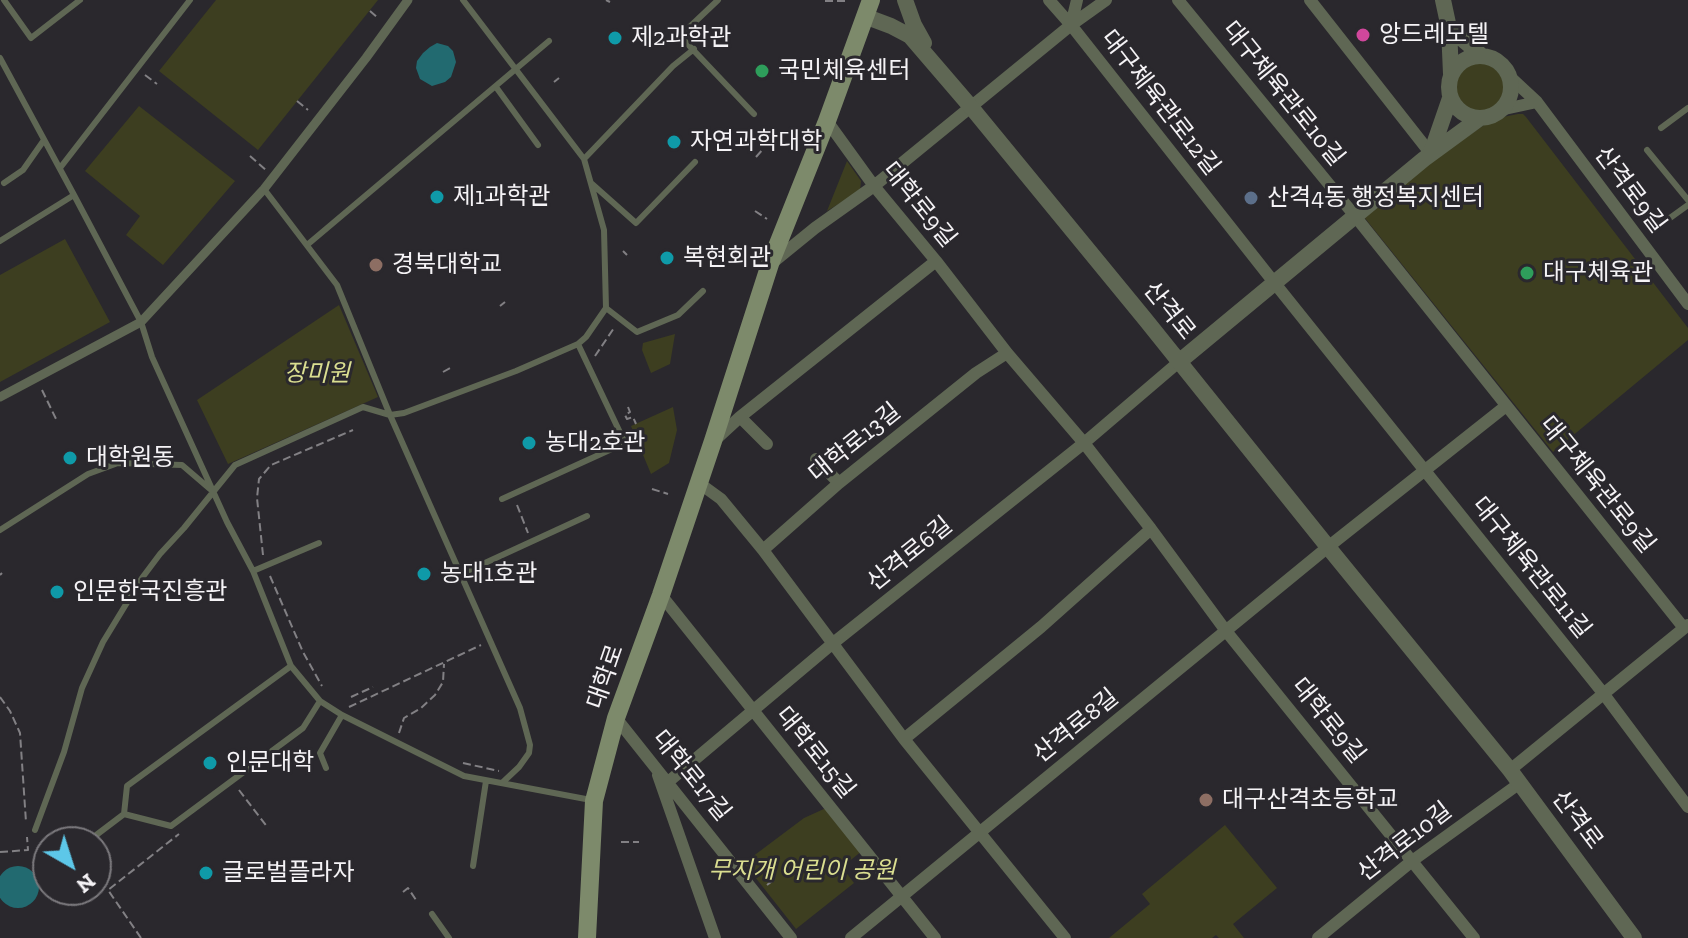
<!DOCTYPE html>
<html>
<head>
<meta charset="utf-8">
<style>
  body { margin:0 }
  #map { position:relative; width:1688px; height:938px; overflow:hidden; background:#2a282d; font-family:"Zilla Slab",serif }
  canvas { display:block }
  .north { position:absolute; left:32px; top:826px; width:80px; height:80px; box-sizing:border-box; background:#2a282d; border:2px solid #7b797d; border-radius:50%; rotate:141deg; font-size:22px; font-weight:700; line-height:32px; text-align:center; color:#f5f3f6 }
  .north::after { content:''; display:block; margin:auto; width:28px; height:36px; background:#5dc7e8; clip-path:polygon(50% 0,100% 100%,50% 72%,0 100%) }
</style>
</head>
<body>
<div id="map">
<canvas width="1688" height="938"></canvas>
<div class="north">N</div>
</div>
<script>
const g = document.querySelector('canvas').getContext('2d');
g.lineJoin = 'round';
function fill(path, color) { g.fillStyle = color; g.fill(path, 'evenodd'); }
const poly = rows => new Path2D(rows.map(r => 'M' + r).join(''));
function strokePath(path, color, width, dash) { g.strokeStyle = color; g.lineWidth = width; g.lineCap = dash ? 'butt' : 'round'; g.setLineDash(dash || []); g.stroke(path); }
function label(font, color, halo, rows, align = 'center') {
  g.font = font + ' "Zilla Slab","Noto Sans KR",serif'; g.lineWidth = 6; g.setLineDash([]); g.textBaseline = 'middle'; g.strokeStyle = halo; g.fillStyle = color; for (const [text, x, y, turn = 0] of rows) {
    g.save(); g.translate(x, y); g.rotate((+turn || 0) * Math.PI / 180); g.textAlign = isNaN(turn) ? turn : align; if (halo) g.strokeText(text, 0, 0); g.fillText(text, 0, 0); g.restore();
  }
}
fill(poly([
  [216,0,378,0,258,150,159,71],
  '1454 88a25 25 0 1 1 50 0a25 25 0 1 1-50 0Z',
  [139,106,235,181,163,265,126,235,140,216,85,171],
  [1518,114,1523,114,1526,117,1688,328,1688,340,1553,452,1364,217,1437,157,1493,119],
  [847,161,861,181,860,191,827,211],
  [65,239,110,322,0,382,0,275],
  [339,305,378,397,228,464,197,400],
  [675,334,670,364,651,373,642,350,643,343],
  [673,407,677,430,669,463,651,474,631,426],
  [826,808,862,851,842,867,854,883,796,929,744,863,804,818],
  [1225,825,1277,888,1233,924,1244,938,1219,938,1216,935,1212,938,1109,938,1150,904,1142,894]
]), '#3d3e20');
fill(poly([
  [437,43,448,46,453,51,456,62,451,77,445,82,432,86,420,79,416,68,417,61,423,53,430,47],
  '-3 887a21 21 0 1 1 42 0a21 21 0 1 1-42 0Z'
]), '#226a70');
strokePath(poly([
  [606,0,610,2],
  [825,1,845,1],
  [370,11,378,18],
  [145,75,157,84],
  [554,82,559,78],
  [297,101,308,110],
  [250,156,266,170],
  [756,157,764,148],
  [755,211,767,219],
  [623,251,627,255],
  [500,306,505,302],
  [595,356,614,328],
  [443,372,450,368],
  [42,390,57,421],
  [628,407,630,412,625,415,627,419,633,417,636,424],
  [652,489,668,494],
  [517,505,528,533],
  [263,555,257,498,259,479,271,465,353,430],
  [0,575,2,573],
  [270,576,303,652,322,686],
  [0,697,10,711,20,733,26,822],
  [351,697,373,687],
  [349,707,481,645],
  [399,733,404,718,421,708,435,695,443,682,444,664],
  [463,763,499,771],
  [239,790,268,828],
  [621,842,639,842],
  [0,852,28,850,27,837],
  [767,885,776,878],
  [403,892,408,888,416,900],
  [141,938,108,890,179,834]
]), '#828084', 2, [8, 4]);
strokePath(poly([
  [4,0,31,38,80,0],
  [718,0,680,36,754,114],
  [0,58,74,195],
  [496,87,538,145],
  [1661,128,1688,108],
  [1647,150,1688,200],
  [584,159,673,66,694,49],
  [60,168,190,0],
  [4,183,23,170,44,140],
  [591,183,636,223,695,162],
  [264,189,337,285,390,415,520,708,530,745,529,753,519,767,502,783],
  [1663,223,1688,205],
  [0,241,74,195,141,322,152,357,227,522,253,571,291,666,320,701,342,715,464,776,591,800],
  [307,245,549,41],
  [606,308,637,332,678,315,703,291],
  [502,499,625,443,578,344],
  [0,530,88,474,118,463,182,465,210,489],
  [253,571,319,543],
  [461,574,587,516],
  [326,768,320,753,342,715],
  [124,814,127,786,291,666],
  [35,830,64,752,82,688,103,642,142,578,160,554,184,528,235,465,363,407,390,415,404,413,516,371,578,344,586,337,606,308,604,230,584,159,463,0],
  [87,842,124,814,171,826,303,728,320,701],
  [473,866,486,781],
  [432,914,449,938]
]), '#5f6754', 6);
strokePath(poly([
  [0,397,141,322,264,189,366,58,408,0]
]), '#5f6754', 9);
strokePath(poly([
  [1049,0,1071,25,1265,271,1603,693,1688,807],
  [1178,0,1355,216,1684,628],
  [1310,0,1431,154],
  [1071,25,1077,0],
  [1509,76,1537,102,1688,304],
  [1500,110,1537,102],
  [827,121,874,186,936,261,1007,353,1084,443,1151,529,1226,631,1474,938],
  [772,263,815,228,874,186,1071,25,1106,0],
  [740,417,767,444],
  [715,440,740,417,936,261],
  [816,459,839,483],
  [699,483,721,499,763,550,904,739,1065,938],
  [763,550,839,483,976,373,1007,353],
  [661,595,935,938],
  [616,718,791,938],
  [904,739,1041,627,1151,529],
  [1510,770,1688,625],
  [658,775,715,938],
  [668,782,832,644,1084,443,1180,361],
  [851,938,1328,547,1506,406],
  [1318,938,1412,861,1520,783]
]), '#5f6754', 12);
strokePath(poly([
  [905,0,914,25,924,43],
  [1443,0,1449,28,1451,74],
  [867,17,891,26,910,36,971,107,1145,319,1328,547,1510,770,1634,938],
  [1449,28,1481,55],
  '1449 87a31 31 0 1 1 62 0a31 31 0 1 1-62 0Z',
  [1431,153,1450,98],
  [1180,361,1424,159,1480,118]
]), '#5f6754', 16);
strokePath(poly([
  [587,938,594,801,616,718,661,595,713,441,770,264,827,121,871,0]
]), '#7d8a6b', 18);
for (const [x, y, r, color] of [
  [1363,35,8,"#d1479c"],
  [615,38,8,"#0f9aa8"],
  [762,71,8,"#2e9e5b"],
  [674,142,8,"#0f9aa8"],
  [437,197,8,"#0f9aa8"],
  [1251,198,8,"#5c6f8a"],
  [667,258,8,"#0f9aa8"],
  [376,265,8,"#8d6e63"],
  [1527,273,8,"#2e9e5b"],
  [529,443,8,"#0f9aa8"],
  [70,458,8,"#0f9aa8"],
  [424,574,8,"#0f9aa8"],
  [57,592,8,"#0f9aa8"],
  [210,763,8,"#0f9aa8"],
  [1206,800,8,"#8d6e63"],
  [206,873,8,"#0f9aa8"]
]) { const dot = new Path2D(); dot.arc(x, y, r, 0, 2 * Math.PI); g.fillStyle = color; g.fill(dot); strokePath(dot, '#2a282d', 3); }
label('24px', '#f5f3f6', '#2a282d', [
  ["앙드레모텔",1379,35],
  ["제2과학관",631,38],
  ["국민체육센터",778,71],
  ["자연과학대학",690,142],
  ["제1과학관",453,197],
  ["산격4동 행정복지센터",1267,198],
  ["복현회관",683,258],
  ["경북대학교",392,265],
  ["대구체육관",1543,273],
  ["농대2호관",545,443],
  ["대학원동",86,458],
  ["농대1호관",440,574],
  ["인문한국진흥관",73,592],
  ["인문대학",226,763],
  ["대구산격초등학교",1222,800],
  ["글로벌플라자",222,873]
], 'left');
label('24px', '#f5f3f6', '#2a282d', [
  ["대구체육관로10길",1283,94,51],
  ["대구체육관로12길",1160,103,52],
  ["산격로9길",1630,190,53],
  ["대학로9길",919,205,51],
  ["산격로",1169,311,51],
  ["대학로13길",855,443,-39],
  ["대구체육관로9길",1597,485,51],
  ["산격로6길",910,554,-39],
  ["대구체육관로11길",1531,568,51],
  ["대학로",606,677,-71],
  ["대학로9길",1328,721,51],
  ["산격로8길",1076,726,-39],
  ["대학로15길",815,753,51],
  ["대학로17길",691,776,51],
  ["산격로",1577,820,53],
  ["산격로10길",1405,842,-38]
]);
label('italic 24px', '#dade90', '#2a282d', [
  ["장미원",317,374],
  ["무지개 어린이 공원",802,871]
]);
</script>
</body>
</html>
